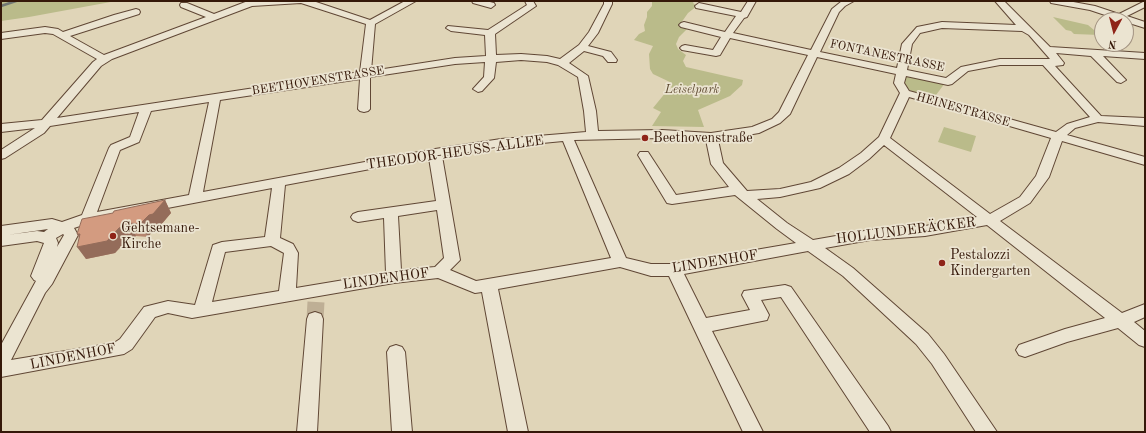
<!DOCTYPE html>
<html>
<head>
<meta charset="utf-8">
<style>
  body { margin:0 }
  #map { position:relative; width:1146px; height:433px; overflow:hidden; background:#e0d5b8; font-family:"Old Standard TT",serif }
  canvas { display:block }
  .frame { position:absolute; inset:0; border:2px solid #351809; pointer-events:none }
  .north { position:absolute; left:1094px; top:12px; width:40px; height:40px; box-sizing:border-box; background:#ebe4d1; border:1px solid #a29281; border-radius:50%; rotate:187deg; font-size:11px; font-weight:700; line-height:16px; text-align:center; color:#351809 }
  .north::after { content:''; display:block; margin:auto; width:14px; height:18px; background:#8f2418; clip-path:polygon(50% 0,100% 100%,50% 72%,0 100%) }
</style>
</head>
<body>
<div id="map">
<canvas width="1146" height="433"></canvas>
<div class="frame"></div>
<div class="north">N</div>
</div>
<script>
const g = document.querySelector('canvas').getContext('2d');
g.lineJoin = 'round';
function fill(path, color) { g.fillStyle = color; g.fill(path, 'evenodd'); }
const poly = rows => new Path2D(rows.map(r => 'M' + r).join(''));
function strokePath(path, color, width, dash) { g.strokeStyle = color; g.lineWidth = width; g.lineCap = dash ? 'butt' : 'round'; g.setLineDash(dash || []); g.stroke(path); }
function label(font, color, halo, rows, align = 'center') {
  g.font = font + ' "Old Standard TT",serif'; g.lineWidth = 3.5; g.setLineDash([]); g.textBaseline = 'middle'; g.strokeStyle = halo; g.fillStyle = color; for (const [text, x, y, turn = 0] of rows) {
    g.save(); g.translate(x, y); g.rotate((+turn || 0) * Math.PI / 180); g.textAlign = isNaN(turn) ? turn : align; if (halo) g.strokeText(text, 0, 0); g.fillText(text, 0, 0); g.restore();
  }
}
fill(poly([
  [1,1,116,1,29,17,1,21],
  [652,1,694,1,693,3,697,6,688,13,681,23,688,28,679,37,676,44,678,49,686,55,683,61,686,67,743,80,742,85,730,96,698,110,704,127,652,126,661,112,653,108,666,92,671,90,672,83,653,74,650,69,649,54,653,46,634,40,639,34,645,31,644,25,647,17,647,12,652,6],
  [1053,17,1088,25,1100,35,1074,34,1071,31,1066,30],
  [906,76,912,76,945,83,933,99,917,94,906,88,902,82],
  [944,127,976,136,971,152,938,142]
]), '#babb8a');
strokePath(poly([
  [1,6,16,1]
]), '#717773', 2.5);
strokePath(poly([
  [315,319,316,302]
]), '#beaf95', 17, [17, 8]);
const minor = poly([
  [248,1,313,1,370,20,405,1,416,1,375,24,371,71,455,58,486,56,485,35,451,31,446,28,448,26,488,30,527,5,525,1,533,1,536,6,495,34,496,55,521,54,547,56,560,59,579,45,589,32,604,4,604,1,612,1,612,4,598,33,588,46,611,52,617,60,616,62,608,62,603,56,584,51,569,63,588,76,596,111,598,131,662,130,711,133,752,127,772,119,779,112,808,55,730,38,720,55,716,56,682,50,680,48,682,46,685,45,713,50,721,37,681,27,679,25,681,23,684,22,725,32,736,16,696,8,695,6,699,3,741,12,748,1,756,1,747,17,744,18,733,33,811,50,832,9,842,1,854,1,845,6,839,12,820,52,897,68,902,44,917,27,942,22,1016,25,995,1,1004,1,1050,47,1145,53,1145,59,1103,56,1126,80,1121,83,1117,82,1091,56,1056,53,1064,63,1063,65,1055,66,1101,116,1145,118,1145,126,1098,122,1075,128,1067,135,1145,157,1145,165,1062,141,1049,177,1030,203,1000,221,1122,313,1145,304,1145,317,1134,322,1145,331,1145,347,1139,345,1118,328,1067,342,1025,357,1019,355,1016,350,1019,345,1065,329,1105,318,987,225,925,236,870,240,825,248,853,268,928,334,944,354,997,432,976,432,932,364,916,344,843,276,808,251,684,274,706,318,750,310,742,295,744,291,785,285,791,287,888,426,891,432,870,432,781,297,761,300,769,315,767,320,712,331,763,432,743,432,669,276,651,276,620,267,498,289,528,432,508,432,482,292,475,293,438,278,394,283,192,318,168,313,155,317,132,349,124,354,1,377,1,345,36,281,34,280,31,276,44,243,37,241,1,246,1,226,52,219,62,222,82,215,109,148,111,145,130,137,139,112,50,126,44,133,5,158,1,159,1,150,35,128,1,132,1,124,42,120,93,62,97,59,53,34,45,33,1,39,1,33,45,27,58,29,63,32,114,15,136,9,139,10,140,12,139,14,70,36,104,55,206,17,181,7,180,5,181,3,187,3,214,14,248,1],
  [301,3,366,24,360,72,57,118,101,66,112,59,252,6,301,3],
  [942,28,1022,31,1029,35,1050,59,1000,59,961,67,946,78,907,70,912,44,920,33,942,28],
  [817,57,896,74,894,83,900,93,879,137,861,153,839,168,811,182,780,189,747,191,723,163,718,140,759,133,780,123,790,114,817,57],
  [521,60,547,62,558,65,578,77,584,111,586,132,501,139,435,149,203,192,220,100,360,79,358,109,360,111,364,112,368,111,370,109,370,77,455,64,485,62,484,77,473,89,478,92,482,91,494,78,496,62,521,60],
  [1000,65,1043,65,1090,117,1067,124,1056,132,909,91,904,83,906,76,948,85,952,84,968,71,1000,65],
  [909,97,1051,138,1036,176,1020,197,990,214,890,138,909,97],
  [209,102,189,195,97,212,120,150,139,142,151,111,209,102],
  [662,138,706,140,711,164,729,187,676,195,648,152,640,152,638,155,667,203,672,204,735,195,777,229,796,243,674,264,651,264,626,258,574,140,662,138],
  [563,141,611,258,476,281,450,270,460,260,442,156,501,147,563,141],
  [884,145,977,217,925,226,870,230,813,240,787,223,757,199,780,197,820,188,849,174,869,159,884,145],
  [429,158,436,201,358,212,353,214,351,217,353,220,358,222,384,218,386,273,296,288,298,253,293,244,280,238,285,185,429,158],
  [272,188,265,237,222,242,213,245,195,305,168,301,144,307,120,339,114,343,11,360,45,293,52,284,78,235,74,228,89,223,272,188],
  [437,210,444,258,435,267,401,270,398,216,437,210],
  [48,229,44,232,37,231,7,235,48,229],
  [63,234,64,235,57,247,58,243,56,238,63,234],
  [271,246,284,253,279,291,212,302,225,252,271,246],
  [472,1,486,1,494,3,495,5,491,8,473,3,472,1],
  [1050,1,1068,1,1095,6,1119,14,1145,1,1145,7,1127,16,1145,22,1145,28,1126,22,1126,20,1120,20,1090,10,1051,3,1050,1],
  [315,312,321,314,323,319,317,432,297,432,307,319,309,314,315,312],
  [396,345,402,347,405,352,412,432,392,432,387,352,390,347,396,345]
]);
strokePath(minor, '#604735', 2);
fill(minor, '#ebe4d1');
fill(poly([
  [165,200,171,213,160,226,156,227,148,237,136,236,127,240,115,253,86,259,79,238,77,234,113,213]
]), '#b5856e');
fill(poly([
  [165,200,171,213,160,226,156,227,148,237,140,224,149,215],
  [129,223,136,236,127,240,115,253,86,259,77,247,85,245,77,234,119,228]
]), '#946c5a');
const building = poly([
  [165,200,153,214,149,215,140,224,129,223,119,228,107,241,77,247,80,234,77,234,82,219,113,213,114,211,165,200]
]);
fill(building, '#d39b80');
strokePath(building, '#946c5a', 1);
for (const [x, y, r, color] of [
  [645,138,4,"#8f2418"],
  [113,236,4,"#8f2418"],
  [942,263,4,"#8f2418"]
]) { const dot = new Path2D(); dot.arc(x, y, r, 0, 2 * Math.PI); g.fillStyle = color; g.fill(dot); strokePath(dot, '#ebe4d1', 1.5); }
label('12px', '#351809', '#ebe4d1', [
  ["FONTANESTRASSE",887,56,12],
  ["BEETHOVENSTRASSE",318,81,-9],
  ["HEINESTRASSE",963,110,16]
]);
label('italic 12px', '#5d4930', '#ebe4d1', [
  ["Leiselpark",692,90]
]);
label('14px', '#351809', '#ebe4d1', [
  ["Beethovenstraße",653,138],
  ["Gehtsemane-",121,228],
  ["Kirche",121,244],
  ["Pestalozzi",950,255],
  ["Kindergarten",950,271]
], 'left');
label('14px', '#351809', '#ebe4d1', [
  ["THEODOR-HEUSS-ALLEE",455,153,-8],
  ["HOLLUNDERÄCKER",906,231,-7],
  ["LINDENHOF",715,262,-9],
  ["LINDENHOF",386,279,-8],
  ["LINDENHOF",73,357,-11]
]);
</script>
</body>
</html>
